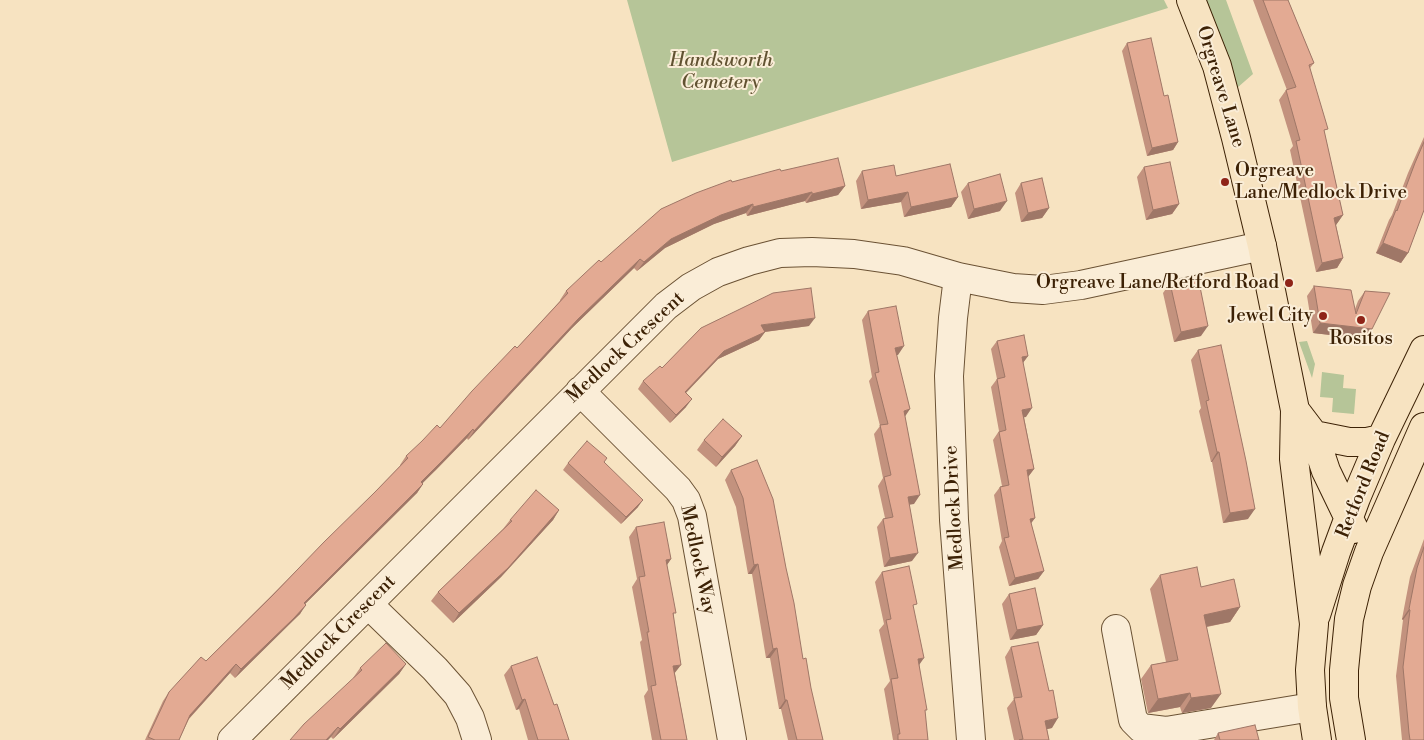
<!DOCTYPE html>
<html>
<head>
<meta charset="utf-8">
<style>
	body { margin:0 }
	canvas { display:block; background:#f7e3c1 }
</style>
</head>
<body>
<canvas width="1424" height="740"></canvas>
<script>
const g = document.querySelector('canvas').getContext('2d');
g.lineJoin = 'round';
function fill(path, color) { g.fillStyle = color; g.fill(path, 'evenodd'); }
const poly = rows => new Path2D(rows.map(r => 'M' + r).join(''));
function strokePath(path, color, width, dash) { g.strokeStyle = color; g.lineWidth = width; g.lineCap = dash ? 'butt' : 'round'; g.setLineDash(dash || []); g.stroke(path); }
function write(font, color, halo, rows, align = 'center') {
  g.font = font + ' "Libre Bodoni",serif'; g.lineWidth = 4; g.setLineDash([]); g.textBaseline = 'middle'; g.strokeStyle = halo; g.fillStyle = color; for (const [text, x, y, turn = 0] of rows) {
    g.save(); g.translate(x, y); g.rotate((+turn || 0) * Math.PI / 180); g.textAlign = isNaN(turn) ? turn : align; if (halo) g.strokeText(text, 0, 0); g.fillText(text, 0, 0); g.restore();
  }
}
fill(poly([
	[627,0,1164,0,1168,8,672,162],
	[1206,0,1226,0,1253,74,1237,88],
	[1307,341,1315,364,1312,378,1299,342],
	[1322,372,1344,375,1343,388,1356,389,1354,414,1332,412,1333,398,1320,397]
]), '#b6c598');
const minor = poly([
	[958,277,953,318,949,376,954,520,971,740],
	[580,391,678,489,686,500,692,516,732,740],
	[368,604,435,669,458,695,470,718,477,740],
	[1116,629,1133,720,1141,728,1166,731,1312,707],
	[232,740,666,306,691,287,718,272,749,261,780,253,812,252,854,254,903,261,958,277,1013,288,1043,290,1081,285,1262,246]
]);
const major = poly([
	[1191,0,1217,66,1236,138,1262,246,1295,410,1294,459,1314,624,1310,670,1312,707,1317,740],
	[1295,410,1314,435,1326,471,1354,529],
	[1314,435,1349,442,1367,442,1381,439],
	[1316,615,1336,552,1356,498,1381,439,1424,350],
	[1351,740,1344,698,1344,670,1349,619,1357,586,1369,552,1424,427]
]);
strokePath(minor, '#6b5234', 30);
strokePath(major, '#3c2105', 30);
strokePath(minor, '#faedd7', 28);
strokePath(major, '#f7e3c1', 28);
fill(poly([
	[1253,0,1288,0,1314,63,1310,68,1343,215,1336,225,1343,258,1337,268,1316,272,1290,150,1293,146,1279,100,1286,90,1287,90,1260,19],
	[1127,43,1164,96,1178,142,1173,150,1147,156,1122,51],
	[1424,137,1424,210,1408,253,1401,263,1376,253,1389,220,1392,215,1408,173],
	[1144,167,1179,204,1172,214,1146,220,1137,177],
	[781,171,845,186,838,195,806,203,805,201,747,216,746,213,714,224,665,248,637,271,634,268,572,328,468,440,467,438,436,470,422,483,423,484,417,493,305,604,300,614,287,626,235,678,230,673,189,719,179,740,145,740,163,701,169,692,206,661,375,492,400,466,400,465,406,456,440,428,517,348,560,301,560,300,566,291,601,262,732,182],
	[862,171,896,176,958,197,951,207,904,217,901,202,861,209,856,181],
	[968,183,1000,211,968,219,961,192],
	[1021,183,1049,208,1042,218,1021,222,1015,193],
	[1170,283,1201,336,1174,342,1163,293],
	[1314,286,1355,309,1358,301,1365,291,1372,329,1365,339,1313,333,1307,296],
	[868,311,898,355,896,355,905,416,914,504,909,504,912,561,884,567,877,527,883,519,885,518,878,486,883,478,874,434,880,426,869,381,872,377,862,320],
	[809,326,765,332,759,340,718,359,686,393,686,407,670,423,638,389,643,381,662,368,701,328],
	[997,341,1028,356,1023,363,1026,417,1024,417,1034,469,1028,477,1035,518,1031,523,1044,571,1038,579,1009,586,999,547,1002,541,994,495,1000,487,1002,486,993,440,999,431,991,387,997,379,991,349],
	[1198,350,1248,519,1223,523,1212,462,1211,462,1199,411,1201,408,1191,360],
	[742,436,735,446,716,467,697,450,704,440],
	[757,460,803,659,823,740,788,740,781,709,779,709,770,658,766,658,752,574,748,574,736,507,725,480,731,470],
	[604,462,638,507,621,524,563,470,568,463],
	[559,510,553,520,501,577,453,623,431,601,438,592,503,529,510,520],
	[636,527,671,559,667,565,674,616,675,674,687,740,652,740,644,696,648,690,640,642,642,640,632,587,637,579,629,537],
	[1424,539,1424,740,1402,740,1396,676,1403,620,1402,619,1410,577],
	[882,572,913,609,928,740,893,740,884,689,890,681,879,630,884,624,875,582],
	[1160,575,1201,587,1240,607,1230,622,1207,627,1211,708,1182,713,1180,707,1148,713,1141,679,1151,665,1166,662,1150,589],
	[1009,594,1043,625,1036,635,1010,640,1002,604],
	[1011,647,1052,728,1047,729,1049,740,1014,740,1007,708,1014,699,1005,657],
	[406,664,399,674,333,739,331,737,354,678,353,678,360,668],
	[511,666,554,705,569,740,528,740,519,709,516,710,504,675],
	[1218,733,1259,740,1214,740]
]), '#c3927e');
fill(poly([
	[1178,142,1173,150,1147,156,1152,148],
	[845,186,838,195,806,203,812,194],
	[812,192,805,201,747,216,753,207],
	[908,192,901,202,861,209,868,200],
	[958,197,951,207,904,217,911,207],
	[1007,201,1000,211,968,219,974,209],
	[753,204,746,213,714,224,665,248,637,271,644,262,671,239,721,215],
	[1179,204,1172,214,1146,220,1153,210],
	[1049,208,1042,218,1021,222,1028,213],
	[1343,215,1336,225,1328,227,1334,218],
	[1383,243,1408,253,1401,263,1376,253],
	[1343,258,1337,268,1316,272,1322,263],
	[640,259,634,268,572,328,468,440,474,431,578,319],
	[815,318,809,326,756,333,761,325],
	[1320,323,1372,329,1365,339,1313,333],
	[1208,326,1201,336,1174,342,1181,332],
	[765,332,759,340,718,359,679,400,685,392,724,351],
	[904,346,898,355,889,356,895,348],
	[1028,356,1022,364,1022,357],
	[692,399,686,407,670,423,676,415],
	[1032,408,1026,417,1016,419,1022,410],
	[910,409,904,418,904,411],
	[473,429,467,438,415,491,421,482],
	[742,436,735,446,716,467,722,457],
	[1217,452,1219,452,1212,462,1211,462],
	[1034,469,1028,477,1027,470],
	[423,484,417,493,298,611,304,603],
	[920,495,914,504,902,506,908,497],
	[643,500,638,507,621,524,626,517],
	[1255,509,1248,519,1223,523,1230,513],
	[559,510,553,520,501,577,453,623,459,613],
	[1035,518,1029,526,1030,519],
	[918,553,912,561,884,567,890,558],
	[671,559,664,569,666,560],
	[758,564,752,574,748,574,754,565],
	[1044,571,1038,579,1009,586,1015,578],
	[306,605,300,614,235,678,241,669],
	[1240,607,1230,622,1194,629,1204,615],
	[1409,609,1410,610,1403,620,1402,619],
	[1043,625,1036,635,1010,640,1017,630],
	[777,648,770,658,766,658,773,649],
	[924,658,917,668,918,659],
	[236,664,230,673,184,724,190,715],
	[406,664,399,674,333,739,340,729],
	[681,665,674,674,673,666],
	[1190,693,1180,707,1148,713,1158,699],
	[1221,694,1211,708,1182,713,1191,698],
	[525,699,519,709,516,710,522,700],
	[785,700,787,700,781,709,779,709],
	[1058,718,1052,728,1038,731,1045,721],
	[338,727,331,737,328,740,326,740]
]), '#9f7767');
const building = poly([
	[1263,0,1288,0,1314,63,1309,65,1328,129,1324,130,1343,215,1334,218,1343,258,1322,263,1296,141,1300,140,1286,90,1296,87,1263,0],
	[1151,38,1164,96,1168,95,1178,142,1152,148,1127,43,1151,38],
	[1424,142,1424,210,1408,253,1383,243,1396,210,1397,211,1415,163,1424,142],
	[838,158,845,186,812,194,812,192,753,207,753,204,721,215,671,239,644,262,640,259,578,319,474,431,473,429,442,461,421,482,423,484,304,603,306,605,294,618,241,669,236,664,190,715,179,740,155,740,148,737,169,692,201,657,206,661,272,596,324,542,375,492,408,458,406,456,422,441,437,425,440,428,472,391,515,346,517,348,568,293,566,291,599,260,601,262,661,209,696,193,731,180,732,182,780,169,781,171,838,158],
	[1170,162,1179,204,1153,210,1144,167,1170,162],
	[950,164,958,197,911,207,908,192,868,200,862,171,894,165,896,176,950,164],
	[1000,174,1007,201,974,209,968,183,1000,174],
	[1042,178,1049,208,1028,213,1021,183,1042,178],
	[1198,277,1208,326,1181,332,1170,283,1198,277],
	[1314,286,1351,290,1356,314,1365,291,1390,293,1372,329,1320,323,1314,286],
	[811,288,815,318,761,325,765,332,724,351,685,392,692,399,676,415,643,381,660,366,662,368,701,328,773,293,811,288],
	[896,306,904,346,895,348,910,409,904,411,920,495,908,497,918,553,890,558,883,519,893,517,884,477,891,475,880,425,888,424,875,373,879,372,868,311,896,306],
	[1024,335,1028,356,1022,357,1032,408,1022,410,1034,469,1027,470,1035,518,1030,519,1044,571,1015,578,1004,538,1009,537,1000,487,1009,485,999,432,1006,430,997,379,1005,377,997,341,1024,335],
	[1221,345,1246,461,1255,509,1230,513,1219,452,1217,452,1206,401,1209,400,1198,350,1221,345],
	[723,419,742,436,722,457,704,440,723,419],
	[587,441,607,458,604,462,643,500,626,517,568,463,587,441],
	[757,460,773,499,786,568,794,603,803,659,806,658,811,688,823,740,797,740,787,700,785,700,777,648,773,649,758,564,754,565,743,498,731,470,757,460],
	[536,490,559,510,508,568,459,613,438,592,512,521,510,520,536,490],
	[664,522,671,559,666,560,676,613,673,613,681,665,673,666,687,740,661,740,651,686,656,685,647,632,649,632,639,577,645,576,636,527,664,522],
	[1424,547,1424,740,1410,740,1409,733,1403,667,1410,610,1409,609,1417,568,1424,547],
	[909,566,917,604,913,605,924,658,918,659,927,710,925,710,928,740,898,740,898,734,900,734,891,679,898,678,886,620,891,619,882,572,909,566],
	[1197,567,1201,587,1234,579,1240,607,1204,615,1221,694,1191,698,1190,693,1158,699,1151,665,1178,660,1160,575,1197,567],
	[1035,588,1043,625,1017,630,1009,594,1035,588],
	[1038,642,1049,691,1053,690,1058,718,1045,721,1049,740,1019,740,1023,739,1014,698,1022,697,1011,647,1038,642],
	[386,643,406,664,340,729,338,727,326,740,290,740,304,724,362,670,360,668,386,643],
	[537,657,554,705,557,704,569,740,538,740,525,699,522,700,511,666,537,657],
	[1255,725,1259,740,1220,740,1218,733,1255,725]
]);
fill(building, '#e3aa93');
strokePath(building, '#9f7767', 1);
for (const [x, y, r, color] of [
	[1225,182,5,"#8f2418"],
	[1289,283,5,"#8f2418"],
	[1323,316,5,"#8f2418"],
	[1361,320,5,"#8f2418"]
]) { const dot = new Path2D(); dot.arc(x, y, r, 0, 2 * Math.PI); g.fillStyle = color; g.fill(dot); strokePath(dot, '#faedd7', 2); }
write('italic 19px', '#615231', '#faedd7', [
	["Handsworth",721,61],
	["Cemetery",721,83]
]);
write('19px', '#3c2105', '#faedd7', [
	["Orgreave Lane",1220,87,73],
	["Medlock Crescent",626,348,-43],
	["Retford Road",1364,485,-68],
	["Medlock Drive",955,508,-93],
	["Medlock Way",697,560,78],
	["Medlock Crescent",339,633,-45]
]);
write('19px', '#3c2105', '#faedd7', [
	["Orgreave",1235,171,"left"],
	["Lane/Medlock Drive",1235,193,"left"],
	["Orgreave Lane/Retford Road",1279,283],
	["Jewel City",1313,316],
	["Rositos",1361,339,"center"]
], 'right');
</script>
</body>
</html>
